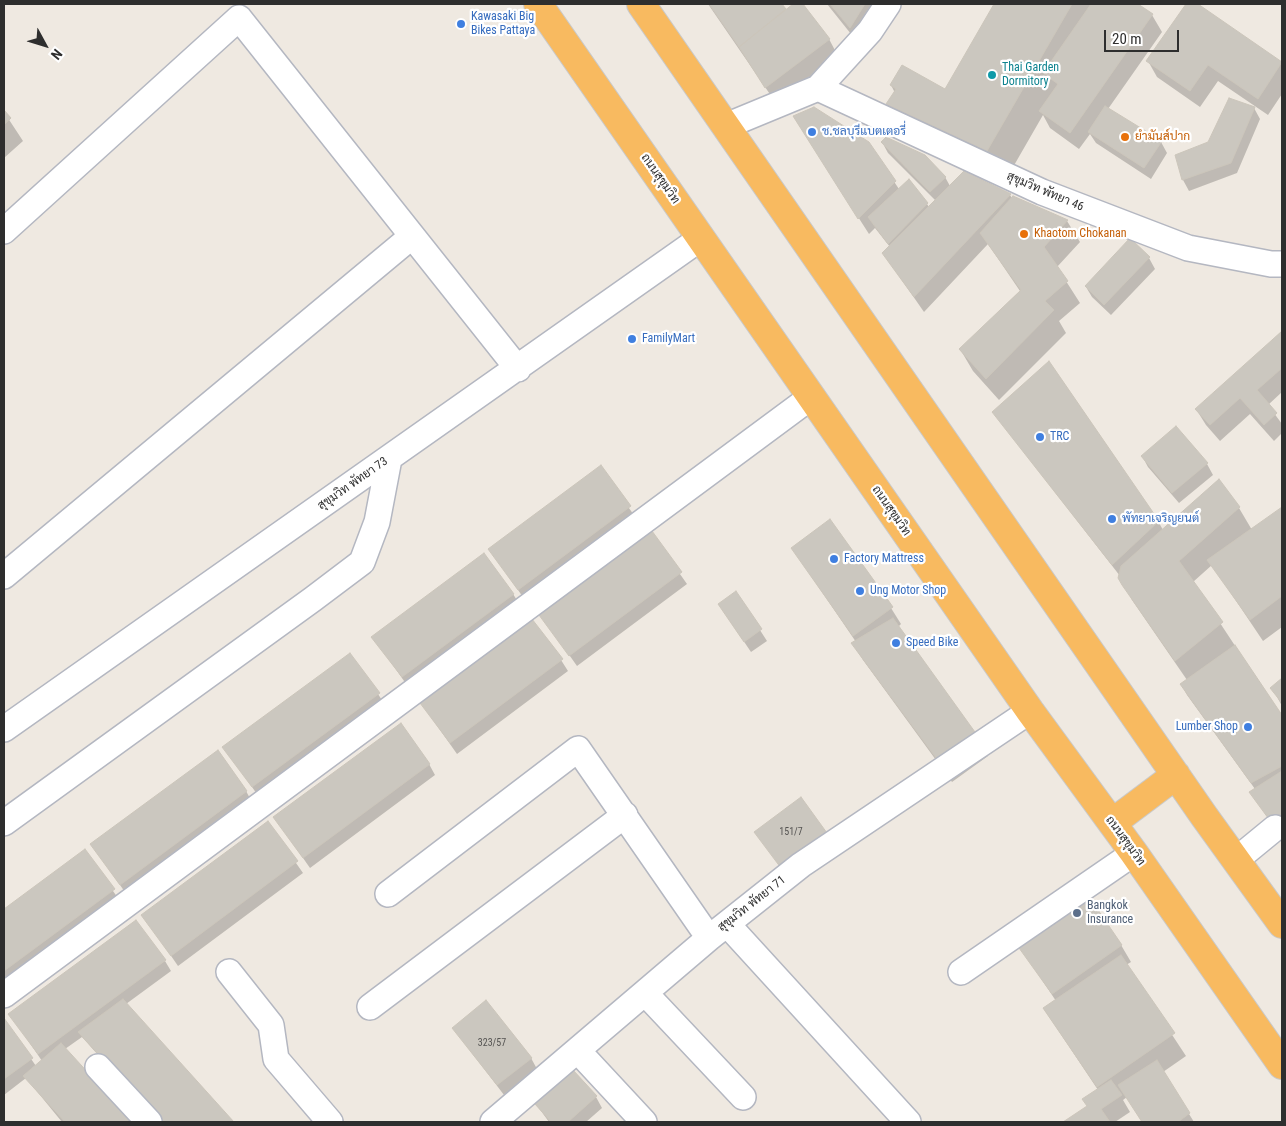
<!DOCTYPE html>
<html>
<head>
<meta charset="utf-8">
<style>
	body { margin:0 }
	#map { position:relative; width:1286px; height:1126px; overflow:hidden; background:#efe9e1; font-family:"Roboto Condensed",sans-serif }
	canvas { display:block }
	.frame { position:absolute; inset:0; border:5px solid #2e2e2e; pointer-events:none }
	.north { position:absolute; left:20px; top:20px; width:50px; height:50px; -webkit-text-stroke:4px #fff; paint-order:stroke; rotate:129deg; font-size:14px; font-weight:700; line-height:20px; text-align:center; color:#2e2e2e }
	.north::after { content:''; display:block; margin:auto; width:18px; height:22px; background:#2e2e2e; clip-path:polygon(50% 0,100% 100%,50% 72%,0 100%) }
	.scale { position:absolute; left:1104px; top:30px; width:75px; height:22px; box-sizing:border-box; border:2px solid #2e2e2e; border-top:0; padding-left:6px; font-size:15px; line-height:18px; white-space:nowrap; color:#2e2e2e; -webkit-text-stroke:4px #fff; paint-order:stroke }
</style>
</head>
<body>
<div id="map">
<canvas width="1286" height="1126"></canvas>
<div class="frame"></div>
<div class="north">N</div>
<div class="scale">20 m</div>
</div>
<script>
const g = document.querySelector('canvas').getContext('2d');
g.lineJoin = 'round';
function fill(path, color) { g.fillStyle = color; g.fill(path, 'evenodd'); }
const poly = rows => new Path2D(rows.map(r => 'M' + r).join(''));
function strokePath(path, color, width, dash) { g.strokeStyle = color; g.lineWidth = width; g.lineCap = dash ? 'butt' : 'round'; g.setLineDash(dash || []); g.stroke(path); }
function write(font, color, halo, rows, align = 'center') {
  g.font = font + ' "Roboto Condensed",Sarabun,sans-serif'; g.lineWidth = 4.5; g.setLineDash([]); g.textBaseline = 'middle'; g.strokeStyle = halo; g.fillStyle = color; for (const [text, x, y, turn = 0] of rows) {
    g.save(); g.translate(x, y); g.rotate((+turn || 0) * Math.PI / 180); g.textAlign = isNaN(turn) ? turn : align; if (halo) g.strokeText(text, 0, 0); g.fillText(text, 0, 0); g.restore();
  }
}
fill(poly([
	[708,4,781,4,786,11,795,4,801,4,829,39,838,56,776,103],
	[827,4,891,4,863,49],
	[996,4,1136,4,1152,15,1162,32,1108,109,1161,142,1167,153,1151,179,1096,143,1090,134,1079,149,1050,128,1043,115,1005,181,905,135,887,104,895,93,891,85,945,91],
	[1188,4,1195,4,1282,64,1282,94,1268,115,1218,81,1200,107,1157,77,1148,61],
	[1254,108,1260,119,1237,173,1189,191,1183,180,1176,156,1209,143],
	[4,112,23,141,4,158],
	[794,117,868,143,899,189,927,204,929,207,936,201,888,153,882,142,945,177,950,186,1010,195,1012,198,1067,221,1080,242,1057,267,1080,303,1059,321,1066,333,999,400,973,371,960,349,1020,291,988,244,924,312,883,253,890,247,875,228,869,234],
	[1130,240,1149,258,1155,269,1111,315,1092,297,1086,287],
	[1282,333,1282,392,1268,405,1282,424,1282,433,1274,441,1250,414,1220,441,1206,425,1196,409],
	[993,412,1158,521,1163,530,1239,508,1252,530,1282,508,1282,627,1263,641,1212,565,1193,582,1282,717,1282,838,1251,793,1255,789,1187,695,1181,684,1187,680,1132,600,1120,576],
	[1142,456,1207,464,1213,475,1179,503,1148,467],
	[600,467,636,518,525,600,490,550],
	[651,533,687,584,577,666,541,615],
	[792,548,891,608,901,624,898,627,988,756,952,782,863,660,853,644,856,642],
	[736,593,767,641,751,652,726,615],
	[513,594,520,605,409,688,373,637],
	[561,660,568,671,457,754,421,703],
	[1282,680,1282,706,1272,688],
	[378,694,385,705,259,797,224,747],
	[429,764,435,775,310,868,275,818],
	[246,791,252,802,127,895,92,845],
	[268,823,303,873,178,966,143,915],
	[85,851,120,901,4,987,4,910],
	[1016,941,1121,945,1131,962,1126,965,1186,1056,1163,1072,1194,1122,1142,1122,1127,1097,1123,1100,1130,1112,1115,1122,1065,1122,1088,1107,1098,1090,1044,1009,1056,1001],
	[165,961,171,971,126,1004,232,1122,158,1122,82,1037,65,1049,132,1122,62,1122,26,1078,4,1095,4,1020,36,1066,42,1061,10,1014],
	[453,1028,531,1058,537,1069,504,1095],
	[573,1072,596,1097,602,1108,586,1122,549,1122,536,1104]
]), '#0003');
const building = poly([
	[709,4,782,4,786,9,739,47,709,4],
	[793,4,803,4,830,39,765,88,739,47,793,4],
	[830,4,865,4,850,28,830,4],
	[994,4,1072,4,987,151,886,104,896,89,890,85,902,65,945,89,994,4],
	[1091,4,1138,4,1153,14,1070,133,1039,111,1058,84,1043,73,1091,4],
	[1186,4,1198,4,1282,62,1258,99,1208,65,1190,91,1146,61,1186,4],
	[1229,98,1255,107,1231,163,1182,180,1175,155,1208,142,1229,98],
	[1105,106,1162,141,1144,168,1088,132,1105,106],
	[814,107,869,142,896,181,858,219,793,116,814,107],
	[4,110,11,118,4,125,4,110],
	[886,137,925,155,946,177,930,192,881,142,886,137],
	[964,171,1011,194,914,297,882,253,964,171],
	[909,179,928,203,888,244,868,217,909,179],
	[1013,196,1068,220,1044,247,1068,281,1045,301,1054,310,986,379,959,349,1021,290,980,233,1013,196],
	[1130,238,1150,257,1104,305,1085,286,1130,238],
	[1282,331,1282,368,1257,390,1277,413,1264,425,1240,398,1210,425,1195,409,1282,331],
	[1049,361,1159,521,1112,565,992,412,1049,361],
	[1176,426,1208,463,1172,493,1141,456,1176,426],
	[601,465,631,506,518,590,488,549,601,465],
	[1219,479,1240,507,1179,561,1223,622,1175,661,1122,585,1118,578,1121,566,1219,479],
	[1282,507,1282,596,1250,620,1207,560,1282,507],
	[830,519,893,607,853,636,791,548,830,519],
	[652,531,682,572,569,656,539,615,652,531],
	[484,553,514,594,402,677,371,637,484,553],
	[736,591,762,629,744,642,718,604,736,591],
	[893,618,980,739,942,766,851,643,893,618],
	[532,619,563,659,450,743,420,703,532,619],
	[1235,645,1282,715,1282,766,1251,783,1180,684,1235,645],
	[350,653,380,693,252,787,222,747,350,653],
	[1282,678,1282,703,1270,688,1282,678],
	[401,723,430,764,303,858,273,817,401,723],
	[218,750,247,791,120,885,90,844,218,750],
	[1282,771,1282,837,1249,792,1282,771],
	[801,797,827,833,781,868,754,832,801,797],
	[268,821,298,861,171,956,141,915,268,821],
	[85,849,115,889,4,971,4,909,85,849],
	[1085,891,1122,945,1052,994,1014,941,1085,891],
	[136,920,166,960,38,1054,8,1014,136,920],
	[1121,955,1175,1033,1097,1087,1043,1008,1121,955],
	[123,999,234,1122,160,1122,78,1032,123,999],
	[486,1000,532,1058,497,1085,452,1028,486,1000],
	[4,1018,33,1058,4,1079,4,1018],
	[61,1043,133,1122,65,1122,23,1076,61,1043],
	[1157,1060,1190,1113,1178,1122,1142,1122,1118,1085,1157,1060],
	[573,1070,597,1096,568,1122,551,1122,535,1104,573,1070],
	[1111,1080,1122,1095,1101,1109,1110,1122,1063,1122,1087,1106,1082,1099,1111,1080]
]);
fill(building, '#cbc7bf');
strokePath(building, '#cbc5ba', 1);
const minor = poly([
	[818,88,1042,192,1188,248,1271,264,1282,264],
	[726,126,818,88,870,31,888,4],
	[4,231,239,18,518,369],
	[4,576,411,237],
	[4,729,701,238],
	[4,823,313,599,362,562,377,522,389,459],
	[1236,860,1275,828],
	[388,894,578,749,709,938],
	[727,924,908,1122],
	[229,972,271,1025,276,1059,330,1122],
	[961,972,1134,853],
	[645,993,743,1097],
	[4,995,811,397],
	[370,1007,625,815],
	[578,1051,644,1122],
	[98,1067,149,1122],
	[493,1122,709,938,801,865,1030,711]
]);
const trunk = poly([
	[538,4,1030,711,1134,853,1282,1065],
	[641,4,1204,816,1282,924],
	[1112,823,1176,775]
]);
strokePath(minor, '#b4b7c1', 28);
strokePath(trunk, '#c9c9c9', 30);
strokePath(minor, '#fff', 25);
strokePath(trunk, '#f8ba60', 28);
for (const [x, y, r, color] of [
	[461,24,5,"#3f7fe0"],
	[992,75,5,"#0f9aa8"],
	[812,132,5,"#3f7fe0"],
	[1125,137,5,"#e8710a"],
	[1024,234,5,"#e8710a"],
	[632,339,5,"#3f7fe0"],
	[1040,437,5,"#3f7fe0"],
	[1112,519,5,"#3f7fe0"],
	[834,559,5,"#3f7fe0"],
	[860,591,5,"#3f7fe0"],
	[896,643,5,"#3f7fe0"],
	[1248,727,5,"#3f7fe0"],
	[1077,913,5,"#5c6f8a"]
]) { const dot = new Path2D(); dot.arc(x, y, r, 0, 2 * Math.PI); g.fillStyle = color; g.fill(dot); strokePath(dot, '#fff', 2); }
write('10px', '#555452', null, [
	["151/7",791,832],
	["323/57",492,1043]
]);
write('12px', '#366cbe', '#fff', [
	["Kawasaki Big",471,17],
	["Bikes Pattaya",471,31],
	["ช.ชลบุรีแบตเตอรี่",822,132],
	["FamilyMart",642,339],
	["TRC",1050,437],
	["พัทยาเจริญยนต์",1122,519],
	["Factory Mattress",844,559],
	["Ung Motor Shop",870,591],
	["Speed Bike",906,643],
	["Lumber Shop",1238,727,"right"]
], 'left');
write('12px', '#0d838f', '#fff', [
	["Thai Garden",1002,68],
	["Dormitory",1002,82]
], 'left');
write('12px', '#c56008', '#fff', [
	["ยำมันส์ปาก",1135,137],
	["Khaotom Chokanan",1034,234]
], 'left');
write('12px', '#2e2e2e', '#fff', [
	["ถนนสุขุมวิท",660,179,55],
	["สุขุมวิท พัทยา 46",1045,192,23],
	["สุขุมวิท พัทยา 73",353,484,-35],
	["ถนนสุขุมวิท",891,511,55],
	["ถนนสุขุมวิท",1125,841,54],
	["สุขุมวิท พัทยา 71",752,904,-38]
]);
write('12px', '#4e5e75', '#fff', [
	["Bangkok",1087,906],
	["Insurance",1087,920]
], 'left');
</script>
</body>
</html>
